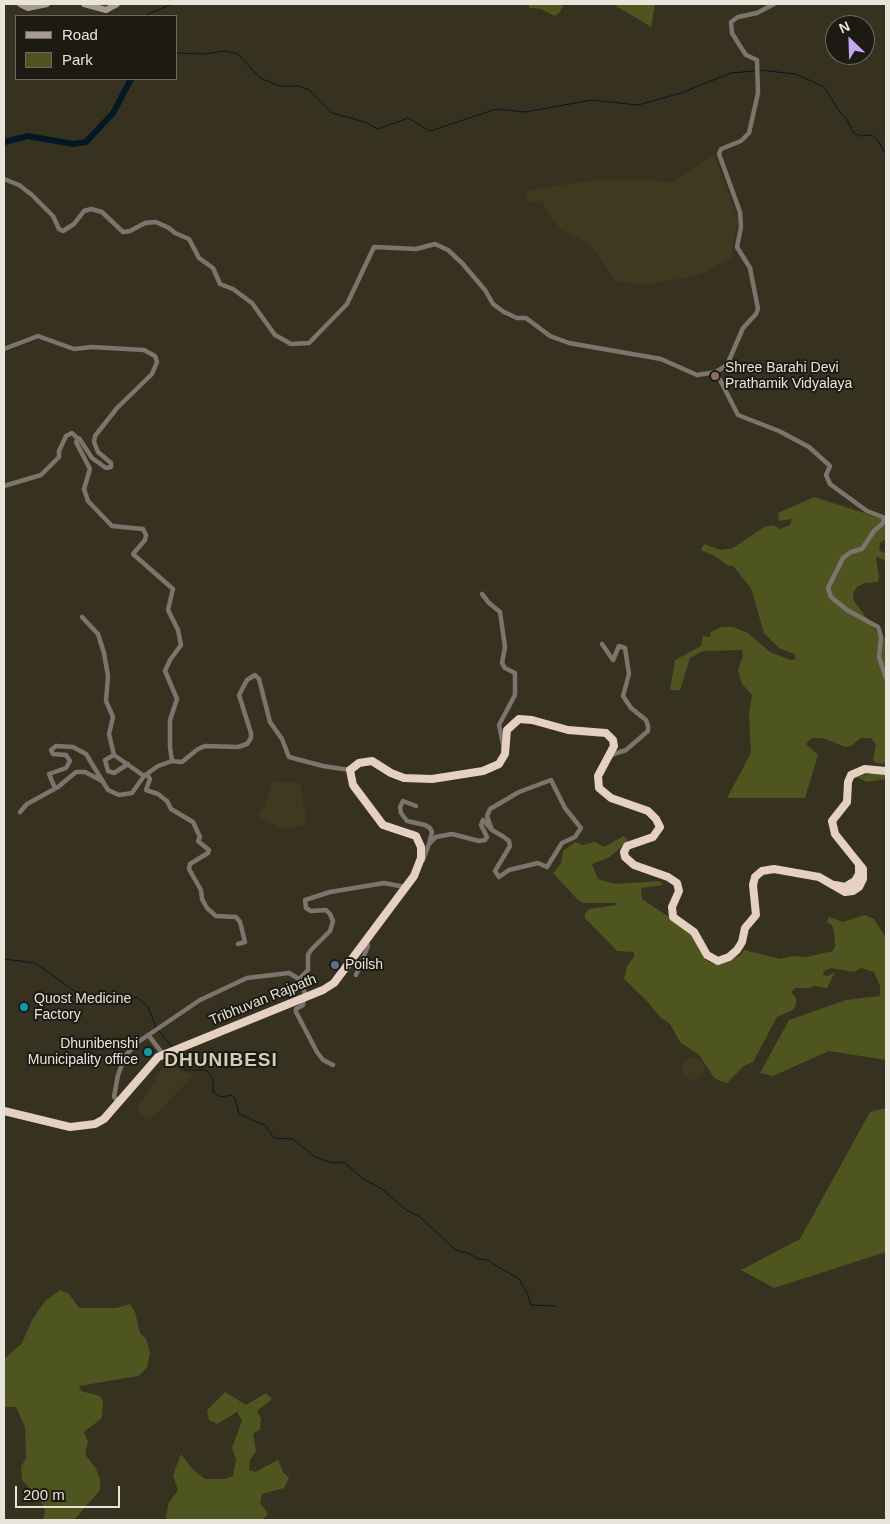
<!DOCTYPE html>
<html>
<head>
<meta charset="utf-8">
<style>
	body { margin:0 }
	#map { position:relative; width:890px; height:1524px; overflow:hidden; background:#373220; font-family:Arial,sans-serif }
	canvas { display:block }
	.frame { position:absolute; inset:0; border:5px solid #e7e5d9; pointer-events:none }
	.legend { position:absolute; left:15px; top:15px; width:162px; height:65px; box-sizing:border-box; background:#1c1a12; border:1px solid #6d6b62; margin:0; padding:6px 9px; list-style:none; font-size:15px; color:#e7e5d9 }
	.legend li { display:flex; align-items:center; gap:10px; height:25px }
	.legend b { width:25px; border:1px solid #6d6b62 }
	.north { position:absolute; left:825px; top:15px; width:50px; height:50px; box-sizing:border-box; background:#1c1a12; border:1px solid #6d6b62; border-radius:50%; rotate:336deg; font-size:14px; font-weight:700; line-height:20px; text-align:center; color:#e7e5d9 }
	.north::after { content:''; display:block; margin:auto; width:18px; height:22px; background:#c3a7f2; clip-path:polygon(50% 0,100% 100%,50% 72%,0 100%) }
	.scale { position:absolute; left:15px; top:1486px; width:105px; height:22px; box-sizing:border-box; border:2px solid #e7e5d9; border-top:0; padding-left:6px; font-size:15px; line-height:18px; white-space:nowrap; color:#e7e5d9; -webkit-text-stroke:4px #1c1a12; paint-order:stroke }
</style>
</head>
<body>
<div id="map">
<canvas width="890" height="1524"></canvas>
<div class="frame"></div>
<ul class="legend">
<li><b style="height:6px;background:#a79a90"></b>Road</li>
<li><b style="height:14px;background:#4e551f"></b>Park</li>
</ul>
<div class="north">N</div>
<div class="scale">200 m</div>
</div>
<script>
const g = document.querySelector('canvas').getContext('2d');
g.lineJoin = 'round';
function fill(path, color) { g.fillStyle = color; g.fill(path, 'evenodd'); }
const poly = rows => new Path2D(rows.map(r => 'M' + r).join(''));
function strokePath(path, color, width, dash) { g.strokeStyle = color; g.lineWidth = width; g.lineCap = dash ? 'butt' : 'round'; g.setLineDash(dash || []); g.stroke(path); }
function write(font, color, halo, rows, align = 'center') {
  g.font = font + ' Arial,sans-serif'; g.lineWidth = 4; g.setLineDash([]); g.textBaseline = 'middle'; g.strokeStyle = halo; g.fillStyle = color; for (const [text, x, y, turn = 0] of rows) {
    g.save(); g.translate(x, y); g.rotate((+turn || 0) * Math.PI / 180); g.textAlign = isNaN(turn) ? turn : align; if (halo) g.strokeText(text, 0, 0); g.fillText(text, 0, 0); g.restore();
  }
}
fill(poly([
	[714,154,738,219,731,258,699,275,645,285,615,281,590,244,561,230,541,201,525,202,529,190,596,180,634,179,672,183],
	[272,781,300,783,307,825,282,829,258,817,265,804],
	[175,1056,179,1070,193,1075,158,1113,146,1121,137,1109,156,1081,154,1077],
	'682 1069a11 11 0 1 1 22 0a11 11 0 1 1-22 0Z'
]), '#3f391f');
fill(poly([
	[528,4,564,4,560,12,555,16,541,9,530,8],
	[612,4,655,4,651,27,635,17],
	[814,497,880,518,880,524,886,526,886,539,880,543,879,550,886,554,886,561,878,557,876,558,879,577,878,582,865,583,857,587,853,593,854,601,879,635,879,637,886,638,886,764,876,763,873,760,876,745,871,738,861,738,851,746,845,747,823,738,812,738,806,744,818,755,805,798,727,798,751,753,749,714,752,695,742,684,738,670,743,656,742,650,703,651,690,658,680,690,670,690,675,660,701,646,703,636,710,637,711,632,721,627,733,627,748,633,770,652,790,660,796,659,794,654,779,648,764,633,751,588,733,566,728,566,715,556,701,550,704,544,721,550,733,548,764,527,774,525,779,529,790,525,792,519,779,521,778,513],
	[872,773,886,775,886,779,867,782,856,777],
	[624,836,628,841,610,857,592,864,598,879,615,884,660,881,663,885,641,888,642,899,690,931,704,958,709,962,717,964,730,960,741,955,744,950,781,959,792,956,806,957,833,951,835,946,834,931,832,925,827,922,829,917,843,922,865,915,874,919,886,938,886,1060,829,1051,773,1076,760,1073,789,1020,846,1000,880,996,880,986,874,972,861,968,854,972,831,968,824,971,823,975,827,976,835,972,827,988,814,986,810,988,795,988,791,992,796,998,796,1005,793,1010,777,1017,753,1062,744,1066,727,1083,715,1079,699,1055,680,1042,670,1024,660,1017,647,1001,624,979,627,966,634,957,634,952,617,951,585,918,585,913,589,909,617,905,617,903,583,903,578,900,553,873,561,863,563,851,575,842,583,845,595,842,604,847],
	[886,1108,886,1252,774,1288,741,1270,800,1239,870,1112],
	[60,1290,69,1294,79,1308,116,1308,130,1304,135,1312,140,1333,146,1339,150,1353,147,1368,138,1376,79,1386,81,1391,100,1396,103,1401,102,1418,84,1432,88,1442,85,1454,96,1469,100,1479,100,1490,74,1520,43,1520,45,1510,39,1498,22,1480,21,1467,26,1458,25,1427,16,1407,4,1407,4,1359,22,1343,32,1320,45,1301],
	[225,1392,246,1405,266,1393,272,1399,257,1411,261,1419,260,1429,253,1434,256,1451,250,1460,249,1470,255,1472,278,1460,283,1472,289,1478,284,1488,262,1494,260,1503,268,1514,262,1520,166,1520,168,1504,178,1490,173,1475,181,1454,193,1470,205,1479,225,1479,233,1476,236,1460,232,1448,242,1421,237,1412,217,1424,209,1420,207,1410]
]), '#4e551f');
strokePath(poly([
	[144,16,172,4],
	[176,53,204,54,225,51,238,54,260,78,280,86,300,86,309,90,332,113,365,122,378,129,408,118,430,131,496,109,525,112,592,100,638,105,681,93,731,73,754,71],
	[758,70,796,74,824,87,841,114,846,118,854,133,860,136,872,135,879,142,886,155],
	[4,959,35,963,90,1002,113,1004,137,997,148,1007,156,1027],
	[158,1030,173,1048],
	[176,1053,179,1066,187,1070,206,1070,213,1079,213,1092,221,1097,231,1095,235,1098,239,1114,266,1126,274,1138,293,1139,315,1157,332,1163,344,1162,363,1179,381,1188,405,1209,420,1217,456,1250,470,1254,478,1259,487,1260,519,1279,528,1295,531,1305,555,1306]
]), '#031824', 1);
strokePath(poly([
	[4,142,28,136,73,144,86,142,113,113,131,79]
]), '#031824', 6);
strokePath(poly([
	[774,4,757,13,738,17,731,22,732,33,740,46,746,55,757,60,758,93,749,133,741,141,721,149,719,154,740,212,741,227,737,247,750,268,758,309,756,314,743,328,727,365,716,372,738,415,779,431,809,447,830,466,826,475,830,484,867,511,883,517,883,523,874,531,862,549,851,552,843,558,828,588,831,597,847,610,878,627,881,637,879,657,886,678],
	[4,179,19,185,32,195,53,216,59,229,63,231,74,224,84,211,91,209,102,212,123,232,130,231,145,223,156,222,169,228,175,233,189,239,199,258,213,268,220,284,233,289,252,303,275,335,291,344,309,343,347,304,374,247,416,249,435,244,448,250,462,263,485,290,493,304,504,312,517,318,526,318,550,336,569,343,661,359,697,375,716,372],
	[4,349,38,336,74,349,92,347,144,350,155,356,157,362,152,374,117,408,95,436,94,442,98,452,111,463,111,467,106,468,92,458,79,438,76,442,90,469,84,489,88,501,112,526,143,529,146,535,145,540,133,554,173,589,168,610,178,630,181,645,170,660,165,671,177,699,170,720,170,747,172,761,182,762,198,749,205,746,238,747,247,744,251,738,251,733,239,695,247,680,255,675,259,679,270,722,282,739,289,757,323,766,350,770],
	[4,486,41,475,59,457,59,451,66,436,72,433,77,438],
	[482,594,489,603,500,612,505,647,502,663,505,668,515,673,515,695,499,725,504,749],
	[82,617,98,634,104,653,108,676,106,701,113,717,109,734,114,755,144,776],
	[602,644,613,660,619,646,625,648,629,674,623,696,631,708,646,720,648,726,648,731,626,750,611,755],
	[114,755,105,760,108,771,114,773,128,764],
	[147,775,150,779,146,790,158,794,167,801,171,809,193,822,200,837,198,841,209,850,208,853,190,864,189,869,201,890,202,899,207,908,216,916,236,917,240,922,245,942,238,944],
	[55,788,49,774,66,768,70,761,66,755,53,754,51,750,56,746,73,747,86,754,108,790,119,795,132,793,144,776,158,766,172,761],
	[416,806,403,801,400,807,401,813,407,821,425,825,430,828,432,832,429,844],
	[20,812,27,804,58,787,76,772,85,772,102,781],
	[492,830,487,816,490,809,519,792,551,780,565,808,581,828,575,837,562,843,547,867,538,863,509,870,499,877,495,871,510,846,509,841,504,837,492,830],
	[423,860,429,844,436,837,452,834,479,841,485,840,487,837,481,825,483,820,491,829],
	[356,975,368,946,366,941],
	[306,996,299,979,308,970,308,955,311,950,330,931,333,921,330,914,326,910,311,911,306,908,305,900,330,892,384,883,405,887],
	[304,997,303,1005,296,1009,296,1012,317,1052,323,1060,333,1065],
	[149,1036,163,1054],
	[119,1101,114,1097,118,1075,125,1056,138,1042,200,1000,247,978,289,973,299,979]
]), '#7d746e', 4.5);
strokePath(poly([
	[20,4,28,8,47,4],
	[84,4,106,10,117,4]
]), '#a79a90', 6);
strokePath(poly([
	[835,885,845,887,855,881,859,874,859,866],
	[4,1111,70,1127,95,1124,104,1119,158,1057,323,990,334,983,414,876,421,858,421,847,416,836,383,825,353,785,350,770,359,763,372,761,391,773,404,778,432,779,483,771,499,764,505,754,507,730,519,719,532,720,568,730,606,733,613,740,614,746,598,776,599,788,611,798,648,811,656,819,660,827,653,837,627,846,624,852,625,857,634,865,668,877,677,883,679,891,672,907,673,917,694,932,707,955,718,961,729,957,737,950,742,942,745,928,756,915,753,885,755,877,762,871,774,869,819,877,845,892,853,891,859,887,863,879,863,869,835,834,832,821,847,802,848,782,851,775,865,769,886,771]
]), '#e5d0c1', 8);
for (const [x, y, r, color] of [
	[715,376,5,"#8d6e63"],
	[335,965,5,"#5c6f8a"],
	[24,1007,5,"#0f9aa8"],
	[148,1052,5,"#0f9aa8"]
]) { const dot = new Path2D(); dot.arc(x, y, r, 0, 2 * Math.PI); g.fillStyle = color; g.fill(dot); strokePath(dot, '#1c1a12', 2); }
write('14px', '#e7e5d9', '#1c1a12', [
	["Shree Barahi Devi",725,368],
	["Prathamik Vidyalaya",725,384],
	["Poilsh",345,965],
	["Quost Medicine",34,999],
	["Factory",34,1015],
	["Dhunibenshi",138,1044,"right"],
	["Municipality office",138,1060,"right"]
], 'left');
write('14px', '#e7e5d9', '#1c1a12', [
	["Tribhuvan Rajpath",263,1000,-22]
]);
g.letterSpacing = '1px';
write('bold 19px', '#d3cdb7', '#1c1a12', [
	["DHUNIBESI",221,1061]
]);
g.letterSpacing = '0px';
</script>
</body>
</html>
